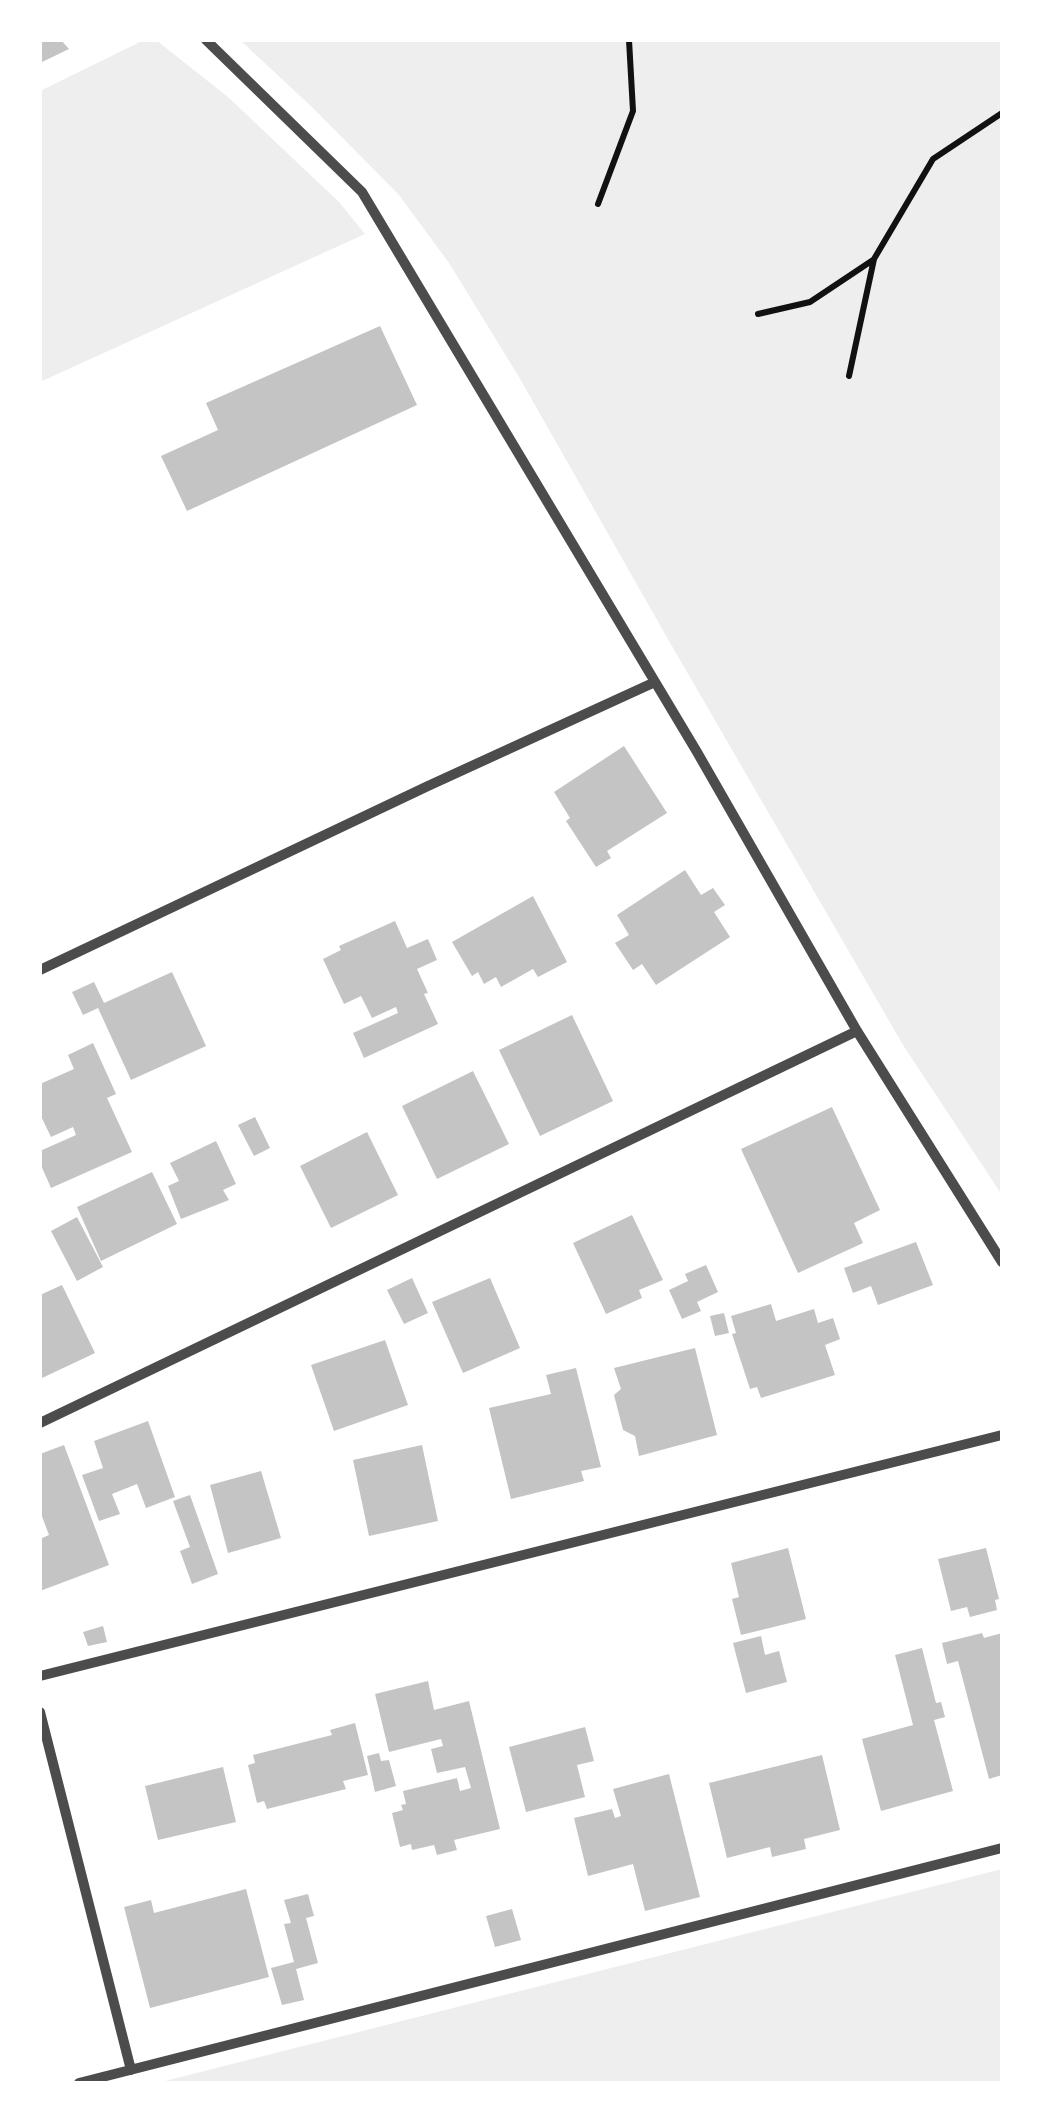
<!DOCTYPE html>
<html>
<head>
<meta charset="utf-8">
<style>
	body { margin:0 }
	#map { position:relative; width:1042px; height:2123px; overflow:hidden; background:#fff; font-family:"DM Sans",sans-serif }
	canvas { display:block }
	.frame { position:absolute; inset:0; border:42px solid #fff; pointer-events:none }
</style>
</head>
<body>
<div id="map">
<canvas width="1042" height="2123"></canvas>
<div class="frame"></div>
</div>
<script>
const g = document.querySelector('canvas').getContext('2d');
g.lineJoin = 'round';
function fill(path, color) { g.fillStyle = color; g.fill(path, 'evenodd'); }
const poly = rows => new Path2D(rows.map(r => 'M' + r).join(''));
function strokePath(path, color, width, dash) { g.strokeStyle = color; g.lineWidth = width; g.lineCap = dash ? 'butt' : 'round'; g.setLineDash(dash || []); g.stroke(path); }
fill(poly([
	[144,40,156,40,228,97,339,202,365,234,40,382,40,91],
	[240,40,1002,40,1002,1195,903,1045,669,641,519,377,449,263,399,195,314,109],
	[1002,1869,1002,2083,157,2083]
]), '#eee');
fill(poly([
	[40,40,61,40,69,49,40,63],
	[380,326,417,405,187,511,161,456,218,430,206,403],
	[624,746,667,813,607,851,611,858,596,867,566,821,570,818,554,792],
	[685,870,701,895,713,888,725,905,714,912,730,937,656,985,642,964,633,970,615,943,629,935,617,915],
	[533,896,567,962,538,977,533,969,501,987,496,977,484,984,478,972,472,976,452,942],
	[395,921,407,948,428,939,437,960,417,969,428,993,424,994,438,1024,364,1058,353,1033,398,1013,396,1007,372,1018,361,996,344,1004,323,959,341,950,339,946],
	[172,972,206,1046,131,1080,98,1008,83,1015,72,992,94,982,104,1003],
	[572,1015,613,1101,540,1136,499,1050],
	[93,1043,116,1094,107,1098,132,1152,51,1188,40,1163,40,1151,76,1135,73,1127,51,1137,40,1114,40,1084,74,1069,68,1055],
	[473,1071,509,1144,437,1179,402,1106],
	[832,1107,880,1210,854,1223,863,1243,798,1273,741,1149],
	[255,1117,270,1148,254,1156,238,1125],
	[367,1132,398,1195,331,1228,300,1166],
	[216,1141,236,1184,223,1190,229,1200,181,1219,168,1186,179,1181,170,1163],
	[152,1172,177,1224,101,1261,77,1207],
	[632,1215,663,1280,639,1290,642,1298,606,1314,573,1243],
	[77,1217,103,1267,77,1281,51,1231],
	[916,1242,933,1285,878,1305,871,1286,853,1293,844,1268],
	[706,1265,718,1292,697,1302,701,1311,682,1319,669,1290,688,1281,685,1274],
	[412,1278,428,1313,404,1324,387,1290],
	[490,1278,520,1348,463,1373,432,1302],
	[62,1285,95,1353,40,1379,40,1295],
	[771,1304,776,1321,814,1309,818,1323,833,1318,840,1339,825,1345,835,1375,761,1398,757,1387,750,1389,732,1334,736,1333,731,1316],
	[724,1313,729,1333,715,1336,710,1316],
	[385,1340,408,1405,334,1431,311,1365],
	[695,1348,717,1435,639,1456,635,1436,623,1430,614,1395,621,1389,614,1368],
	[576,1368,601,1467,581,1471,584,1481,511,1499,489,1408,551,1394,546,1375],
	[148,1421,175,1497,146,1508,137,1484,112,1494,120,1514,99,1521,82,1475,103,1468,94,1441],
	[64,1445,109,1565,40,1591,40,1539,49,1535,40,1511,40,1454],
	[422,1445,438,1521,369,1536,353,1460],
	[261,1471,281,1538,228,1553,210,1485],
	[190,1495,218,1574,192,1584,180,1551,190,1547,173,1501],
	[788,1548,806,1619,741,1635,732,1599,739,1597,731,1563],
	[986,1548,999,1599,995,1600,997,1610,970,1617,967,1607,951,1611,938,1559],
	[103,1626,107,1642,88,1646,83,1632],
	[982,1633,984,1638,1002,1633,1002,1775,989,1779,958,1661,947,1664,942,1643],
	[761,1636,765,1655,779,1651,787,1682,746,1693,733,1643],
	[922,1648,936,1703,941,1702,945,1717,934,1720,953,1791,881,1811,862,1739,913,1725,895,1655],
	[428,1681,434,1710,469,1701,500,1829,454,1840,457,1850,437,1855,434,1845,412,1850,411,1844,400,1847,392,1813,403,1810,401,1805,406,1804,403,1791,457,1778,460,1791,471,1788,465,1767,437,1773,431,1749,443,1746,441,1739,389,1752,375,1694],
	[355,1723,368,1775,343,1781,346,1789,267,1809,264,1801,257,1803,248,1765,255,1763,253,1755,332,1735,330,1730],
	[585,1727,594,1761,577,1765,585,1797,526,1812,509,1747],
	[379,1753,381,1761,389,1760,396,1786,375,1792,367,1756],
	[822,1755,840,1830,804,1839,806,1849,772,1857,770,1847,727,1858,709,1783],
	[223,1767,236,1822,158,1840,145,1786],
	[669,1774,700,1897,645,1911,633,1864,588,1876,574,1818,612,1809,615,1818,621,1816,613,1789],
	[246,1889,269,1977,150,2008,124,1907,151,1900,154,1913],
	[308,1894,314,1916,306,1918,318,1963,296,1969,304,2000,282,2005,271,1968,294,1962,284,1924,291,1923,284,1900],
	[512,1909,521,1940,495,1947,486,1916]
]), '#c4c4c4');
strokePath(poly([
	[598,204,633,111,629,40],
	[758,314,810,302,873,260],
	[849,376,874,259,933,159,1002,113]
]), '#111', 6);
strokePath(poly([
	[206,40,362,192,697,752,857,1031,1002,1262],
	[40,970,428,786,655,682],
	[40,1423,857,1031],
	[40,1676,1002,1435],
	[40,1712,131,2070],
	[79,2083,1002,1848]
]), '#4c4c4c', 10);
</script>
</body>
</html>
